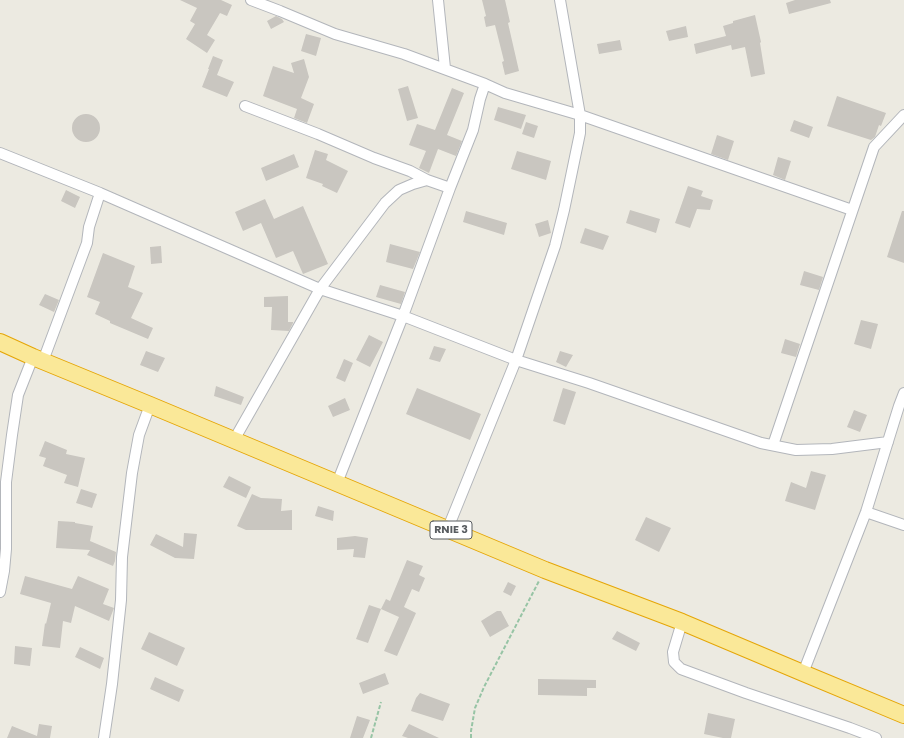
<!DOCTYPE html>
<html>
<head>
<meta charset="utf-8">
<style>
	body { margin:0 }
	canvas { display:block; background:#eceae1 }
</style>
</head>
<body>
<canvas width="904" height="738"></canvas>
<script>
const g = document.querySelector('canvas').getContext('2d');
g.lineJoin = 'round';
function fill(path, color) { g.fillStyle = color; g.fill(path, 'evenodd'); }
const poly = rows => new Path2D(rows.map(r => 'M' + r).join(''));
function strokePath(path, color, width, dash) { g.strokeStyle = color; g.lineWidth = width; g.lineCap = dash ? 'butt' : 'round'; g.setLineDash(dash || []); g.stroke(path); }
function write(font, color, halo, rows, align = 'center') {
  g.font = font + ' Poppins,sans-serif'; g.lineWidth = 3.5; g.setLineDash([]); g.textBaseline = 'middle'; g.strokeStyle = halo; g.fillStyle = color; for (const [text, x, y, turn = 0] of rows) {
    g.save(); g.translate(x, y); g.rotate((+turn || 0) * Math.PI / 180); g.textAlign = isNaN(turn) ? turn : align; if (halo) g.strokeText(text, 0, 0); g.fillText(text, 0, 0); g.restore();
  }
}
fill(poly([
	[180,0,221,0,232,5,227,16,220,13,207,35,215,40,207,53,186,39,195,24,190,21,197,8],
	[482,0,505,0,510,22,508,23,519,71,505,75,502,62,504,61,495,25,486,27,484,17,486,16],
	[795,0,830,0,831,3,789,14,786,3],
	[755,15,761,42,760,43,765,74,751,77,745,47,732,50,731,45,696,54,694,44,726,36,723,26,733,23,733,21],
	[276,16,282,19,284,22,271,29,267,21],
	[686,26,688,37,669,41,666,31],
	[306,34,321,38,316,56,301,51],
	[620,40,622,50,599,54,597,44],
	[213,56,223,60,217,75,234,82,227,97,202,87,209,69,208,69],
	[304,59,309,77,301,98,314,104,307,123,294,118,297,109,263,96,273,66,294,73,291,63],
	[408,86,418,118,407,121,398,89],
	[452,88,464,93,447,135,462,141,456,156,438,149,429,173,419,168,426,151,409,145,417,124,435,130],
	[837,96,886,113,881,126,879,125,875,137,871,140,827,126],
	[498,107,526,115,521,129,494,120],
	'72 128a14 14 0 1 1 28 0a14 14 0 1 1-28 0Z',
	[794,120,813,127,809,138,790,131],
	[526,122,538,126,534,138,522,134],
	[717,135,734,141,728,160,711,154],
	[315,150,328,154,326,160,348,171,337,193,322,186,323,184,306,178],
	[517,151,551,161,546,180,511,169],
	[294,154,299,167,266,181,261,168],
	[778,157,791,161,785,180,773,175],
	[688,186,703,191,701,196,713,200,710,210,697,209,690,228,675,223],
	[66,190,80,197,75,208,61,201],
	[265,199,274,219,303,206,328,264,303,274,293,251,276,258,261,223,243,231,235,212],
	[630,210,660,219,656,233,626,223],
	[466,211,507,223,504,235,463,222],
	[902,211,904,211,904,263,887,257],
	[548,220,551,233,539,237,535,224],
	[585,228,609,236,603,250,580,243],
	[390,244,420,252,413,269,386,262],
	[161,246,162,263,151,264,150,247],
	[103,253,135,266,128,287,143,293,131,318,153,328,148,339,110,323,110,321,95,314,100,302,87,297],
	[804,271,823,277,819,290,800,285],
	[380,285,405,292,401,304,376,297],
	[45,294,59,300,54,312,39,305],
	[288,296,288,322,293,322,293,323,289,331,271,330,272,307,264,307,264,297],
	[861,320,878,324,871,349,854,344],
	[369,335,383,342,370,367,356,360],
	[785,339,800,344,796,357,781,353],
	[434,346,446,349,440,362,429,359],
	[146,351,165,358,158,372,140,365],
	[560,351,573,355,566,367,556,362],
	[344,359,353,363,345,382,336,378],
	[216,386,244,397,241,405,214,396],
	[417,388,481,414,470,440,406,414],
	[563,388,576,392,565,425,553,421],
	[345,398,350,410,333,417,328,406],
	[854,410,867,415,860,432,847,427],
	[45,441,67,450,66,454,85,458,78,487,64,483,67,475,43,466,46,458,39,456],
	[811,471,826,475,815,510,785,501,791,482,806,488],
	[229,476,251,487,246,498,223,487],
	[81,489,97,494,92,508,76,503],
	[252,494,261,498,282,499,281,511,292,510,292,530,246,530,237,526],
	[318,506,334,511,333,521,315,516],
	[646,517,671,528,659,552,635,540],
	[58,521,75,522,75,523,93,526,90,541,116,552,115,561,113,566,87,555,90,550,56,548],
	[184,533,197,534,194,559,175,558,150,545,156,534,183,547],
	[355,536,368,538,365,558,353,557,354,549,337,550,337,538],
	[407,560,423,566,419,575,425,578,419,592,412,589,404,607,416,613,397,656,384,651,399,617,381,609,386,599,390,601],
	[25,576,72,589,78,576,109,589,103,604,114,608,109,621,75,606,71,623,63,621,60,648,42,646,45,623,46,624,51,603,20,594],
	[508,582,516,586,511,596,503,592],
	[369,605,381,609,368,643,356,639],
	[497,611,501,611,509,626,490,637,481,621],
	[617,631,640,643,636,651,612,639],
	[149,632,185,648,177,666,141,649],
	[15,646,32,648,30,666,14,664],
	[80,647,104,658,100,669,75,657],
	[385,673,389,684,363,694,359,683],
	[155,677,184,690,179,702,150,689],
	[538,679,596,680,596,688,587,688,587,696,538,695],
	[420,693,450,704,443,721,411,711,416,698],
	[708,713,735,719,731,738,723,738,704,734],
	[357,716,370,720,363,738,350,738],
	[39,724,52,726,50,738,7,738,12,726,37,736],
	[409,724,439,738,408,738,402,736]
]), '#c9c6c0');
const minor = poly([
	[251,0,280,11,335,34,404,54,485,84,505,93,580,115,852,210],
	[438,0,445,68],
	[245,106,318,134,374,158,410,171,427,180,450,188,473,130,480,99,485,84],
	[0,153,100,193,320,289,403,316,516,360,589,383,761,443,796,450,832,449,888,442],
	[43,361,87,243,89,227,100,193],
	[234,440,320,289,385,203,399,190,413,184,427,180],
	[773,445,874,147,904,115],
	[337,483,403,316,450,188],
	[866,512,904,525],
	[448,528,516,360,555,246,564,210,580,133,580,115,560,0],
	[0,592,4,571,6,549,6,482,12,435,18,395,33,357],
	[682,622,673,652,674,662,681,669,746,693,850,728,876,738],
	[803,673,866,512,899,406,904,393],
	[104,738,112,684,121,600,122,557,132,473,139,435,150,405]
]);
const trunk = poly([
	[0,342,33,357,150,405,545,570,682,622,803,673,904,715]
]);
strokePath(minor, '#b3b6bb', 12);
strokePath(trunk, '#e5a607', 18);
strokePath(poly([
	[371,738,381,702],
	[471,738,471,731,475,708,484,687,539,581]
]), '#97c4a5', 2, [4, 2]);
strokePath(minor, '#fff', 10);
strokePath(trunk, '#fae898', 16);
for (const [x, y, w] of [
	[451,530,42]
]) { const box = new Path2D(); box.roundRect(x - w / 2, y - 9, w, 18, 3); g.fillStyle = '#fff'; g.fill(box); strokePath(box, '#595d61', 1); }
write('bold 11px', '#595d61', null, [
	["RNIE 3",451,530]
]);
</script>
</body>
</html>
